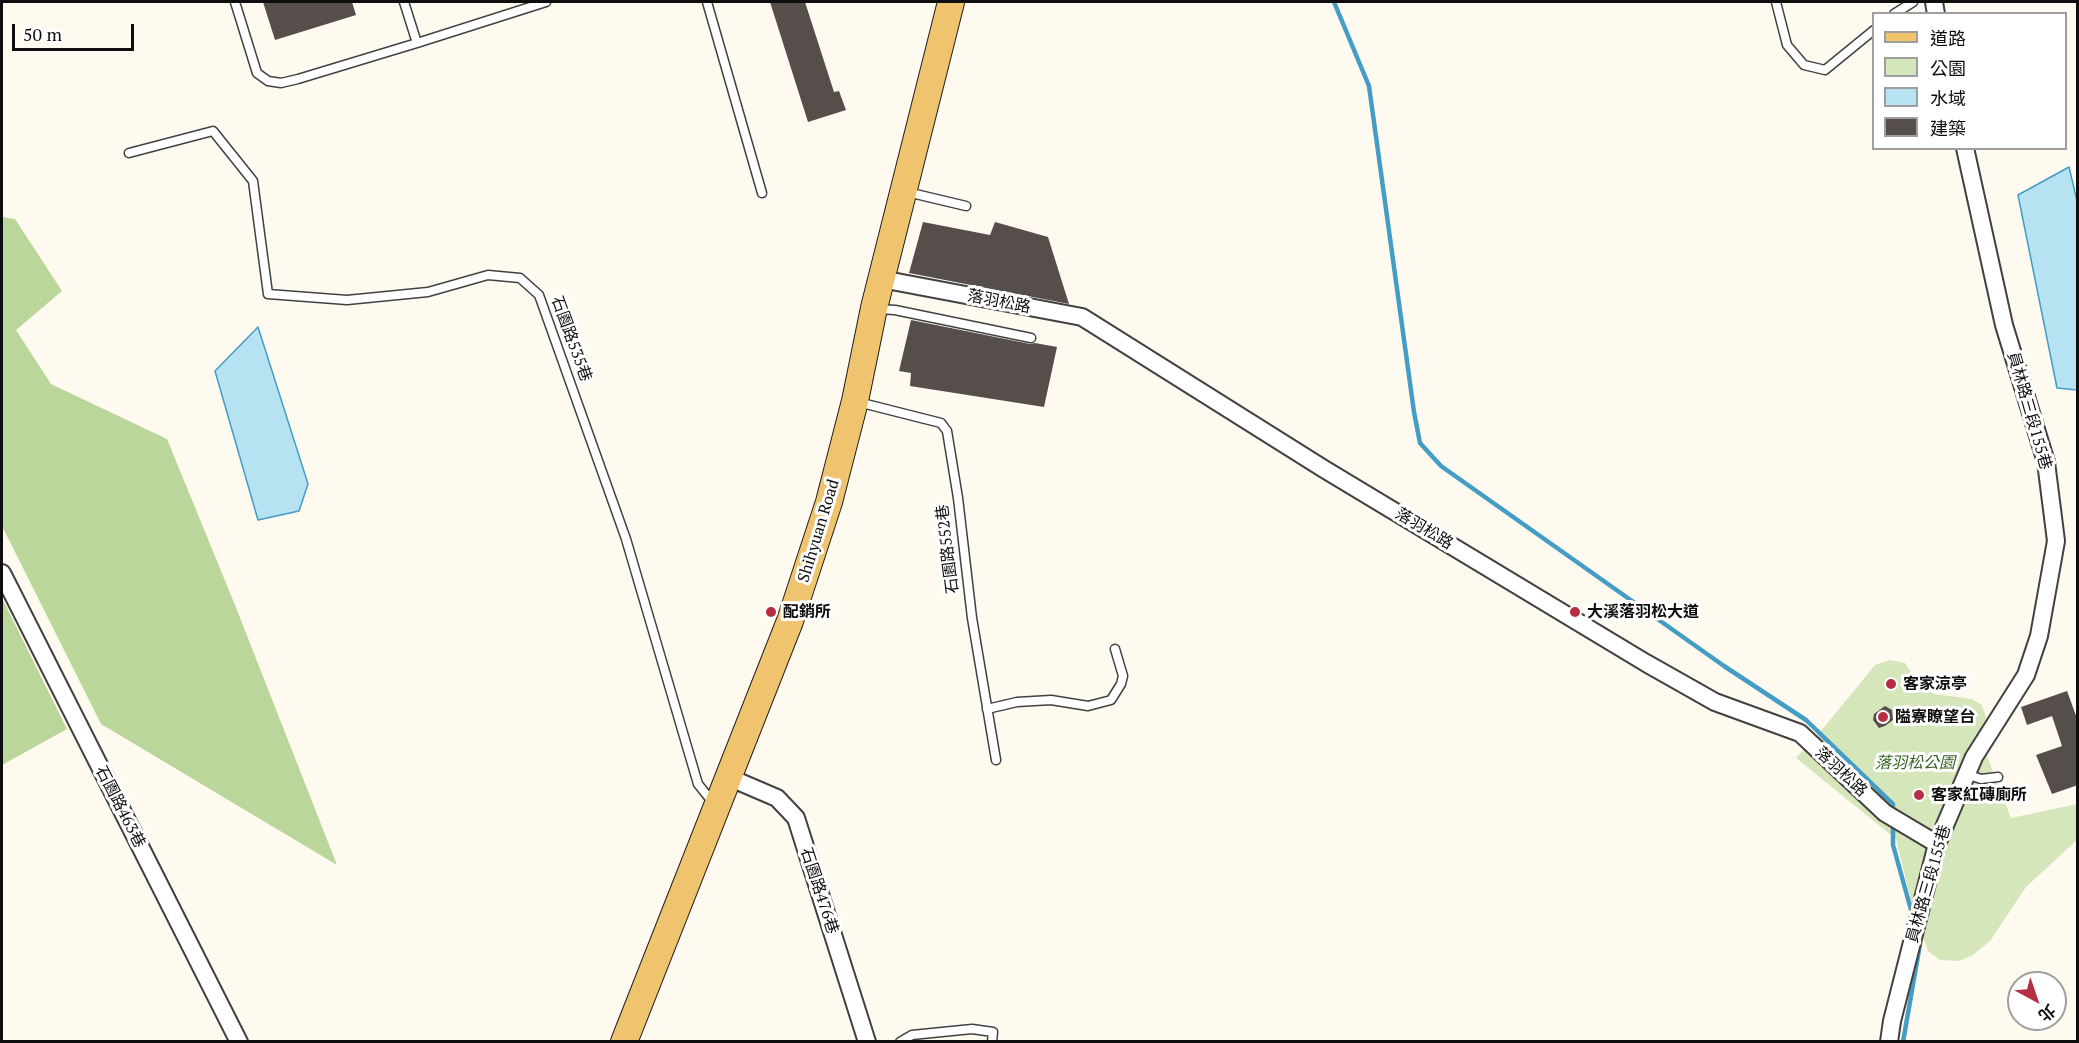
<!DOCTYPE html>
<html>
<head>
<meta charset="utf-8">
<style>
	body { margin:0 }
	#map { position:relative; width:2079px; height:1043px; overflow:hidden; background:#fefaef; font-family:"PT Serif","Noto Sans TC",serif }
	canvas { display:block }
	.frame { position:absolute; inset:0; border:3px solid #0e0e0e; pointer-events:none }
	.legend { position:absolute; left:1872px; top:12px; width:195px; height:138px; box-sizing:border-box; background:#fff; border:2px solid #9f9f9f; margin:0; padding:8px 10px; list-style:none; font-size:18px; color:#0e0e0e }
	.legend li { display:flex; align-items:center; gap:12px; height:30px }
	.legend b { width:30px; border:2px solid #9f9f9f }
	.north { position:absolute; left:2007px; top:971px; width:60px; height:60px; box-sizing:border-box; background:#fff; border:2px solid #9f9f9f; border-radius:50%; rotate:140deg; font-size:16px; font-weight:700; line-height:24px; text-align:center; color:#0e0e0e }
	.north::after { content:''; display:block; margin:auto; width:21px; height:27px; background:#b52e42; clip-path:polygon(50% 0,100% 100%,50% 72%,0 100%) }
	.scale { position:absolute; left:12px; top:24px; width:122px; height:27px; box-sizing:border-box; border:3px solid #0e0e0e; border-top:0; padding-left:8px; font-size:18px; line-height:21px; white-space:nowrap; color:#0e0e0e; -webkit-text-stroke:4px #fff; paint-order:stroke }
</style>
</head>
<body>
<div id="map">
<canvas width="2079" height="1043"></canvas>
<div class="frame"></div>
<ul class="legend">
<li><b style="height:8px;background:#f0c46e"></b>道路</li>
<li><b style="height:16px;background:#d6e6bb"></b>公園</li>
<li><b style="height:16px;background:#b7e2f2"></b>水域</li>
<li><b style="height:16px;background:#564e4b"></b>建築</li>
</ul>
<div class="north">北</div>
<div class="scale">50 m</div>
</div>
<script>
const g = document.querySelector('canvas').getContext('2d');
g.lineJoin = 'round';
function fill(path, color) { g.fillStyle = color; g.fill(path, 'evenodd'); }
const poly = rows => new Path2D(rows.map(r => 'M' + r).join(''));
function strokePath(path, color, width, dash) { g.strokeStyle = color; g.lineWidth = width; g.lineCap = dash ? 'butt' : 'round'; g.setLineDash(dash || []); g.stroke(path); }
function write(font, color, halo, rows, align = 'center') {
  g.font = font + ' "PT Serif","Noto Sans TC",serif'; g.lineWidth = 6; g.setLineDash([]); g.textBaseline = 'middle'; g.strokeStyle = halo; g.fillStyle = color; for (const [text, x, y, turn = 0] of rows) {
    g.save(); g.translate(x, y); g.rotate((+turn || 0) * Math.PI / 180); g.textAlign = isNaN(turn) ? turn : align; if (halo) g.strokeText(text, 0, 0); g.fillText(text, 0, 0); g.restore();
  }
}
fill(poly([
	[1890,660,1905,663,1921,687,1934,694,1972,699,1982,705,1987,721,1986,753,2011,818,2077,804,2077,840,2026,887,1990,941,1973,955,1959,961,1940,960,1928,951,1914,912,1896,839,1796,758,1825,726,1875,665]
]), '#d6e6bb');
fill(poly([
	[2,217,15,219,62,291,16,330,51,384,167,439,235,605,337,865,101,724,2,526],
	[2,598,67,729,2,765]
]), '#bbd69b');
const water = poly([
	[2069,167,2078,205,2077,390,2057,388,2018,195,2069,167],
	[258,327,308,484,299,511,258,520,215,371,258,327]
]);
fill(water, '#b7e2f2');
strokePath(water, '#439dc4', 1.5);
strokePath(poly([
	[1334,2,1369,86,1414,412,1420,443,1441,466,1724,666,1806,720,1893,804,1893,814],
	[1893,823,1893,845,1913,917],
	[1903,1042,1920,944,1919,939]
]), '#439dc4', 4.5);
fill(poly([
	[263,2,352,2,356,15,275,40],
	[770,2,805,2,834,92,839,91,846,110,808,122],
	[923,222,990,235,995,222,1048,237,1069,304,909,273],
	[911,320,1030,344,1035,343,1057,347,1044,407,910,386,911,373,899,371],
	[2067,691,2078,721,2078,785,2052,794,2036,755,2062,746,2052,716,2027,725,2021,707],
	[1885,706,1892,710,1893,720,1885,726,1879,728,1873,720,1874,714]
]), '#564e4b');
const service = poly([
	[235,2,257,73,268,81,281,83,298,79,417,43,546,2],
	[404,2,417,43],
	[707,2,762,193],
	[1776,2,1787,45,1804,65,1825,70,1874,30],
	[1894,14,1913,2],
	[129,153,213,131,253,181,268,294,347,300,428,292,488,275,520,278,539,295,626,539,698,784,714,804],
	[907,192,966,206],
	[878,309,895,310,1031,338],
	[858,402,941,423,947,431,958,498,972,618,996,760],
	[987,709,1017,702,1051,700,1088,706,1111,700,1121,684,1123,676,1115,649],
	[1966,774,1981,779,1998,777],
	[900,1042,912,1035,972,1029,993,1032,992,1042]
]);
const minor = poly([
	[1934,2,1936,14],
	[881,279,1082,317,1324,469,1646,663,1715,702,1800,733,1885,813,1937,844],
	[2,573,239,1042],
	[728,777,777,798,796,818,867,1042],
	[1889,1042,1892,1021,1937,844,1974,757,2026,675,2039,636,2056,541,2046,462,2004,325,1965,148]
]);
const primary = poly([
	[624,1042,790,621,829,502,855,401,874,308,951,2]
]);
strokePath(service, '#414141', 11);
strokePath(minor, '#414141', 20);
strokePath(primary, '#1f1f1f', 28);
strokePath(service, '#fff', 8);
strokePath(minor, '#fff', 16);
strokePath(primary, '#f0c46e', 26);
for (const [x, y, r, color] of [
	[771,612,6,"#b52e42"],
	[1575,612,6,"#b52e42"],
	[1891,684,6,"#b52e42"],
	[1883,717,6,"#b52e42"],
	[1919,795,6,"#b52e42"]
]) { const dot = new Path2D(); dot.arc(x, y, r, 0, 2 * Math.PI); g.fillStyle = color; g.fill(dot); strokePath(dot, '#fff', 2); }
write('16px', '#0e0e0e', '#fff', [
	["落羽松路",999,302,11],
	["石園路535巷",571,339,70],
	["員林路三段155巷",2029,411,74],
	["落羽松路",1424,529,31],
	["Shihyuan Road",819,531,-73],
	["石園路552巷",948,549,-97],
	["落羽松路",1841,772,43],
	["石園路463巷",120,807,63],
	["員林路三段155巷",1929,884,-74],
	["石園路476巷",819,891,72]
]);
write('bold 16px', '#0e0e0e', '#fff', [
	["配銷所",783,612],
	["大溪落羽松大道",1587,612],
	["客家涼亭",1903,684],
	["隘寮瞭望台",1895,717],
	["客家紅磚廁所",1931,795]
], 'left');
write('italic 16px', '#356122', '#fff', [
	["落羽松公園",1915,763]
]);
</script>
</body>
</html>
